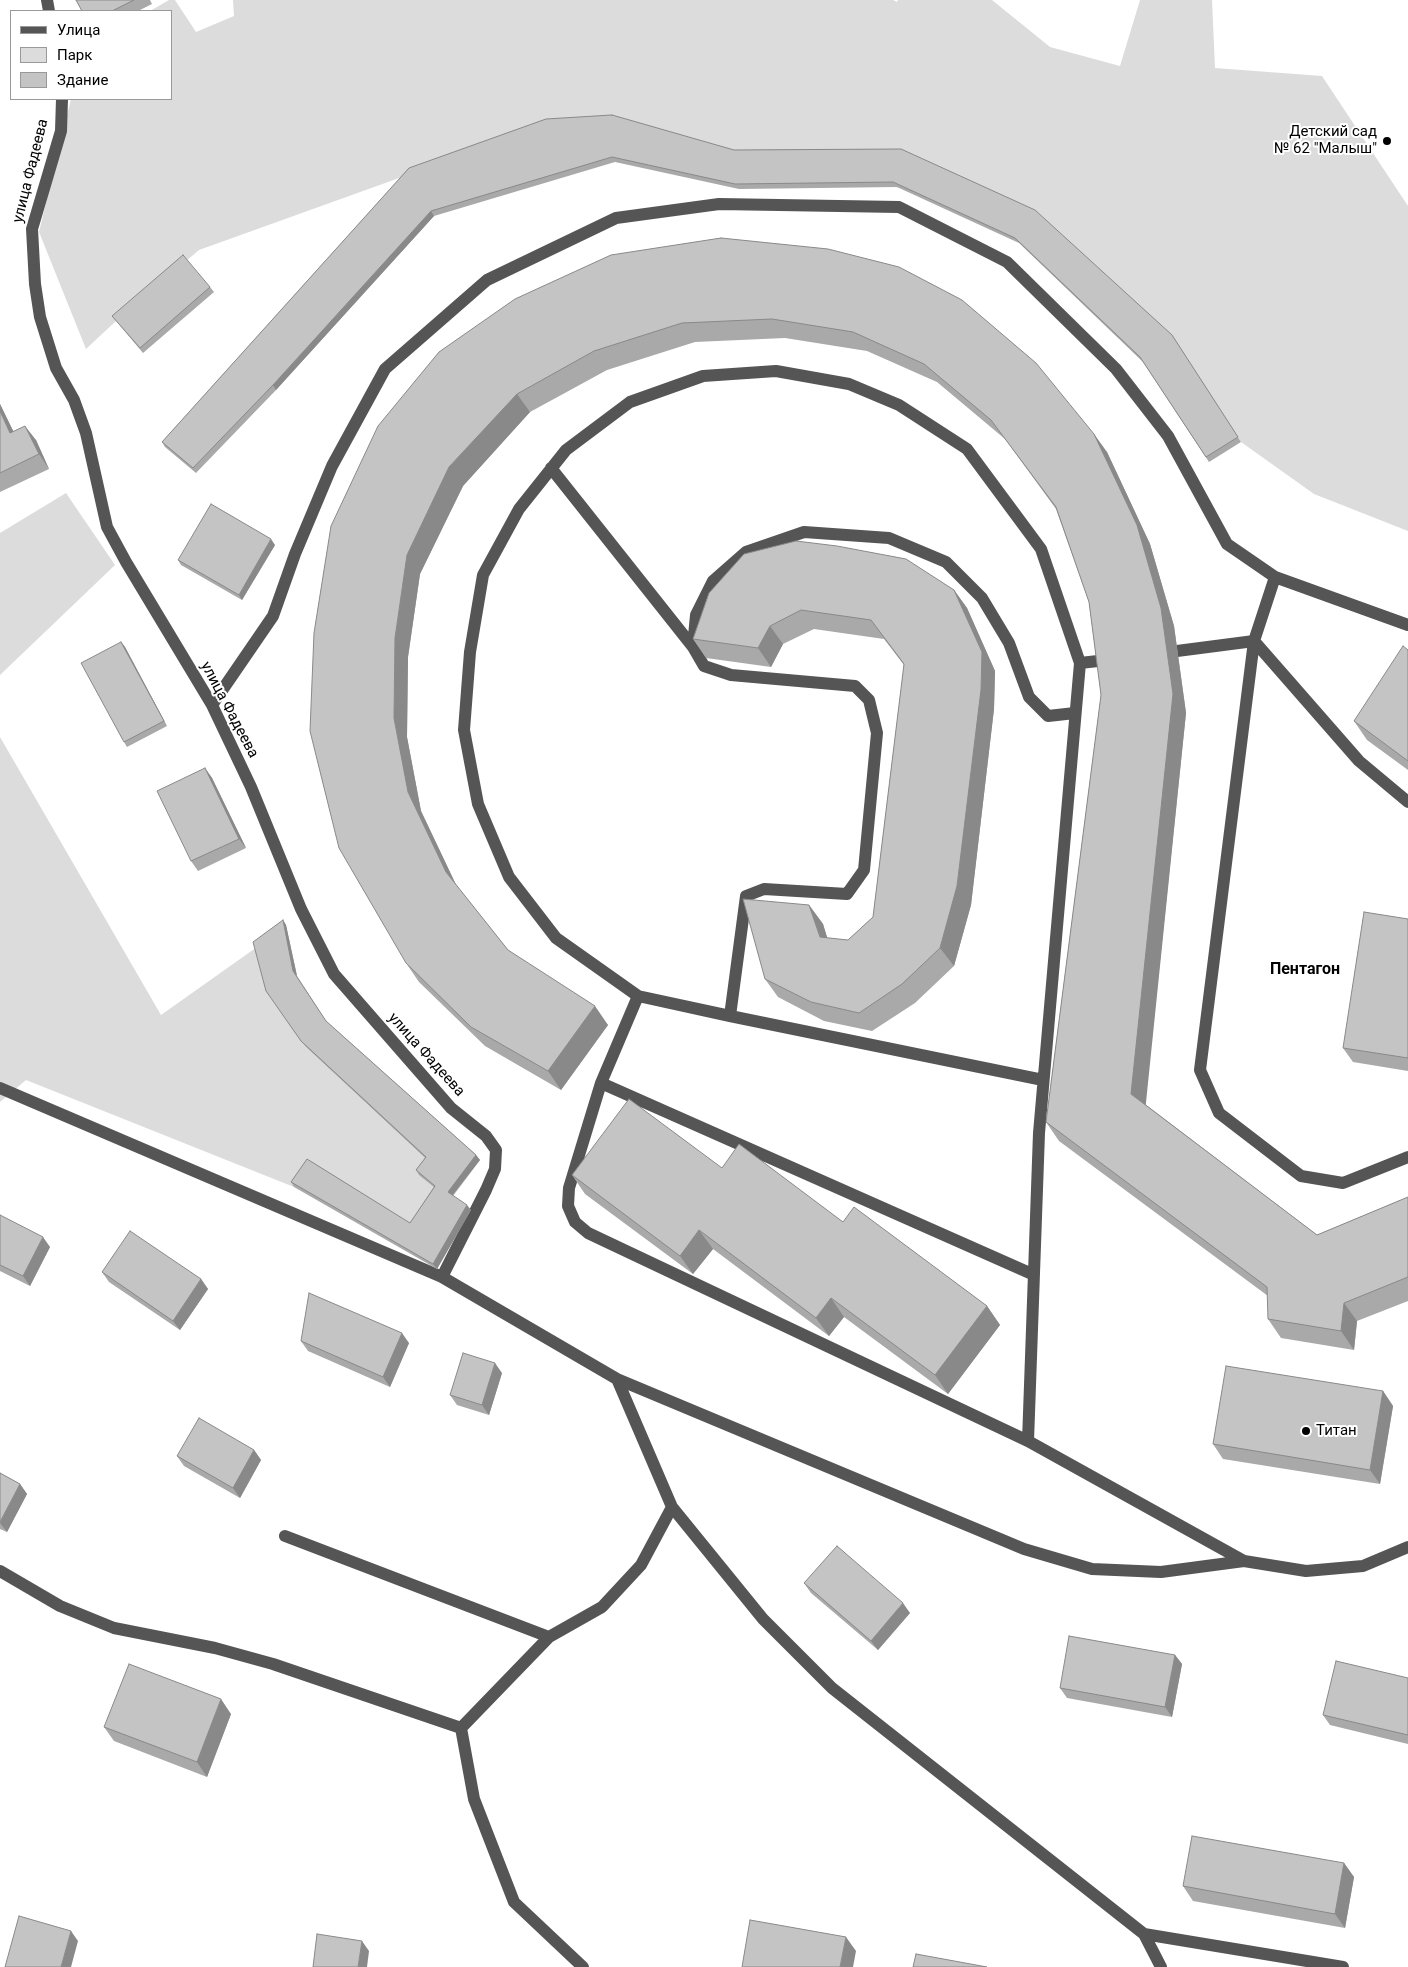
<!DOCTYPE html>
<html>
<head>
<meta charset="utf-8">
<style>
	body { margin:0 }
	#map { position:relative; width:1408px; height:1967px; overflow:hidden; background:#fff; font-family:Roboto,sans-serif }
	canvas { display:block }
	.legend { position:absolute; left:10px; top:10px; width:162px; height:90px; box-sizing:border-box; background:#fff; border:1px solid #999; margin:0; padding:6px 9px; list-style:none; font-size:15px; color:#000 }
	.legend li { display:flex; align-items:center; gap:10px; height:25px }
	.legend b { width:25px; border:1px solid #999 }
</style>
</head>
<body>
<div id="map">
<canvas width="1408" height="1967"></canvas>
<ul class="legend">
<li><b style="height:6px;background:#555"></b>Улица</li>
<li><b style="height:14px;background:#dcdcdc"></b>Парк</li>
<li><b style="height:14px;background:#c4c4c4"></b>Здание</li>
</ul>
</div>
<script>
const g = document.querySelector('canvas').getContext('2d');
g.lineJoin = 'round';
function fill(path, color) { g.fillStyle = color; g.fill(path, 'evenodd'); }
const poly = rows => new Path2D(rows.map(r => 'M' + r).join(''));
function strokePath(path, color, width, dash) { g.strokeStyle = color; g.lineWidth = width; g.lineCap = dash ? 'butt' : 'round'; g.setLineDash(dash || []); g.stroke(path); }
function write(font, color, halo, rows, align = 'center') {
  g.font = font + ' Roboto,sans-serif'; g.lineWidth = 4; g.setLineDash([]); g.textBaseline = 'middle'; g.strokeStyle = halo; g.fillStyle = color; for (const [text, x, y, turn = 0] of rows) {
    g.save(); g.translate(x, y); g.rotate((+turn || 0) * Math.PI / 180); g.textAlign = isNaN(turn) ? turn : align; if (halo) g.strokeText(text, 0, 0); g.fillText(text, 0, 0); g.restore();
  }
}
fill(poly([
	[169,0,175,0,196,32,234,16,233,0,893,0,897,2,898,0,992,0,1050,47,1120,66,1140,0,1212,0,1215,68,1322,76,1408,206,1408,531,1314,494,1241,442,1175,340,1038,216,737,155,413,173,199,250,116,321,86,349,39,232,71,99,171,99,171,11,150,11],
	[66,493,115,565,0,675,0,533],
	[0,737,161,1015,257,947,269,996,305,1046,429,1162,439,1191,413,1228,310,1164,294,1187,26,1080,0,1102]
]), '#dcdcdc');
strokePath(poly([
	[47,0,49,11],
	[62,99,61,131,32,229,35,284,40,317,56,368,74,400,86,433,107,527,126,562,212,705,251,787,301,909,334,974,451,1108,486,1136,496,1150,495,1169,486,1190,442,1277],
	[551,468,693,647],
	[1275,577,1254,641,1200,1070,1219,1113,1301,1176,1343,1183,1408,1157],
	[1254,641,1359,761,1408,802],
	[1177,651,1254,641],
	[1080,663,1107,660],
	[212,705,273,616,295,554,332,466,385,369,487,280,616,218,719,204,899,207,1007,262,1116,369,1168,436,1227,544,1275,577,1408,625],
	[638,996,601,1083,569,1188,568,1206,575,1222,588,1233,1028,1441],
	[730,1016,746,896,764,889,847,894,864,870,877,733,869,700,855,686,731,675,704,666,693,647,696,615,713,581,746,552,804,532,889,538,946,562,982,598,1009,643,1029,697,1048,716,1075,713],
	[1043,1080,730,1016,638,996,556,938,509,877,478,804,464,730,470,652,483,575,519,509,566,450,630,402,703,376,776,371,849,384,899,405,967,449,1041,549,1080,663,1039,1133,1028,1441,1244,1561],
	[601,1083,1032,1274],
	[0,1088,442,1277,617,1379,1024,1549,1092,1569,1161,1572,1244,1561,1306,1571,1363,1566,1408,1547],
	[617,1379,672,1507,763,1619,832,1688,1144,1934,1161,1967],
	[285,1536,549,1637],
	[0,1571,60,1606,114,1628,215,1648,273,1664,461,1728],
	[1144,1934,1343,1967],
	[583,1967,514,1902,474,1799,461,1728,549,1637,602,1607,641,1565,672,1507]
]), '#555', 12);
fill(poly([
	[76,0,150,0,152,4,138,11,82,11],
	[901,149,1172,335,1241,442,1209,462,1143,362,1019,243,897,187,739,189,615,162,434,216,276,390,196,473,165,447,162,442,409,168,734,150],
	[721,238,1107,452,1150,544,1174,626,1186,713,1145,1104,1317,1235,1408,1197,1408,1301,1357,1321,1354,1350,1281,1338,1268,1319,1268,1296,1059,1141,1046,1122,1101,695,1089,602,1056,509,1005,439,937,382,867,351,785,338,695,342,607,370,530,412,463,486,420,574,408,657,407,737,421,811,456,885,508,950,608,1025,561,1090,485,1046,419,982,406,963,331,526],
	[210,287,214,292,143,353,112,316],
	[0,404,13,431,36,440,49,469,0,492],
	[275,545,242,600,181,565,178,560],
	[954,590,967,608,995,671,994,709,971,905,954,966,915,1003,872,1031,824,1021,778,997,765,979,809,905,823,924,827,938,848,940,873,917,904,665,884,639,814,629,783,644,771,667,706,658,693,639,709,593],
	[121,642,125,647,167,726,127,747,124,742],
	[1408,650,1408,770,1367,740,1354,721],
	[205,768,212,778,246,848,198,871,191,861],
	[1408,919,1408,1071,1353,1062,1343,1048],
	[283,920,286,925,297,976,326,1021,476,1155,480,1160,453,1196,471,1210,437,1269,294,1187,291,1182,410,1223,434,1187,419,1175,416,1170,425,1158,305,1046,266,991],
	[572,1175,843,1222,987,1306,1000,1325,948,1394,844,1317,829,1336,713,1249,693,1274,585,1194],
	[0,1215,50,1247,30,1286,0,1271],
	[102,1272,201,1279,208,1289,180,1330,109,1282],
	[301,1341,409,1343,390,1387,308,1351],
	[502,1373,489,1415,457,1405,450,1395],
	[1383,1391,1393,1406,1380,1484,1223,1459,1213,1444],
	[254,1450,261,1460,240,1498,184,1466,177,1456],
	[0,1473,20,1484,27,1494,7,1532,0,1529],
	[804,1583,910,1613,878,1650,811,1593],
	[1175,1655,1182,1664,1172,1717,1067,1698,1060,1688],
	[1408,1678,1408,1744,1330,1725,1323,1715],
	[231,1714,207,1777,114,1741,104,1727],
	[1344,1863,1354,1877,1345,1928,1193,1901,1183,1886]
]), '#a9a9a9');
fill(poly([
	[431,211,434,216,276,390,273,385],
	[517,394,530,412,463,486,420,574,408,657,407,737,421,811,459,891,446,872,408,792,394,718,395,638,407,555,449,467],
	[0,404,21,447,10,433,0,411],
	[25,426,36,440,49,469,39,454],
	[1094,434,1107,452,1150,544,1174,626,1186,713,1145,1112,1131,1094],
	[271,539,275,545,242,600,239,595],
	[954,590,967,608,995,671,994,709,971,905,954,966,940,948],
	[770,626,783,644,771,667,758,648],
	[121,642,125,647,167,726,164,721],
	[205,768,212,778,246,848,239,839],
	[809,905,823,924,833,956,820,937],
	[283,920,286,925,297,976,293,971],
	[595,1006,608,1025,561,1090,548,1071],
	[476,1155,480,1160,451,1197,448,1192],
	[467,1205,471,1210,437,1269,433,1264],
	[699,1230,713,1249,693,1274,680,1256],
	[43,1237,50,1247,30,1286,23,1276],
	[201,1279,208,1289,180,1330,173,1321],
	[831,1298,844,1317,829,1336,816,1318],
	[1344,1303,1357,1321,1354,1350,1341,1331],
	[987,1306,1000,1325,948,1394,935,1375],
	[402,1333,409,1343,390,1387,383,1377],
	[495,1363,502,1373,489,1415,482,1405],
	[1383,1391,1393,1406,1380,1484,1370,1470],
	[254,1450,261,1460,240,1498,233,1488],
	[20,1484,27,1494,7,1532,0,1523],
	[903,1603,910,1613,878,1650,871,1641],
	[1175,1655,1182,1664,1172,1717,1165,1707],
	[221,1699,231,1714,207,1777,197,1762],
	[1344,1863,1354,1877,1345,1928,1335,1914],
	[71,1931,78,1941,71,1967,61,1967],
	[846,1937,856,1951,853,1967,840,1967],
	[362,1941,369,1951,367,1967,358,1967]
]), '#898989');
const building = poly([
	[76,0,134,0,112,11,82,11,76,0],
	[612,115,734,150,901,149,1035,210,1172,335,1238,437,1206,457,1140,357,1015,238,893,182,735,184,612,157,431,211,273,385,193,468,162,442,409,168,546,119,612,115],
	[721,238,828,249,899,267,962,300,1036,363,1094,434,1137,525,1161,608,1173,694,1131,1094,1317,1235,1408,1197,1408,1277,1344,1303,1341,1331,1268,1319,1267,1287,1046,1122,1101,695,1089,602,1056,507,991,420,924,364,853,332,772,319,682,323,594,351,517,394,449,467,407,555,395,638,394,718,408,792,446,872,508,950,595,1006,548,1071,471,1027,406,963,339,848,310,731,314,633,331,526,378,426,439,352,515,299,611,255,721,238],
	[183,255,210,287,140,348,112,316,183,255],
	[0,411,10,433,25,426,39,454,0,473,0,411],
	[211,504,271,539,239,595,178,560,211,504],
	[796,541,837,546,906,559,954,590,982,652,981,690,957,886,940,948,902,984,859,1013,811,1002,765,979,743,899,809,905,820,937,848,940,873,917,904,664,871,620,801,610,770,626,758,648,693,639,709,593,744,554,796,541],
	[121,642,164,721,124,742,81,663,121,642],
	[1403,646,1408,650,1408,761,1354,721,1403,646],
	[205,768,239,839,191,861,157,791,205,768],
	[1364,912,1408,919,1408,1058,1343,1048,1364,912],
	[283,920,293,971,326,1021,476,1155,448,1192,467,1205,433,1264,291,1182,307,1159,410,1223,435,1186,416,1170,426,1157,301,1041,266,991,253,942,283,920],
	[629,1099,722,1168,739,1144,843,1222,854,1207,987,1306,935,1375,831,1298,816,1318,699,1230,680,1256,572,1175,629,1099],
	[0,1215,43,1237,23,1276,0,1265,0,1215],
	[130,1231,201,1279,173,1321,102,1272,130,1231],
	[309,1293,402,1333,383,1377,301,1341,309,1293],
	[463,1353,495,1363,482,1405,450,1395,463,1353],
	[1226,1366,1383,1391,1370,1470,1213,1444,1226,1366],
	[199,1418,254,1450,233,1488,177,1456,199,1418],
	[0,1473,20,1484,0,1522,0,1473],
	[837,1546,903,1603,871,1641,804,1583,837,1546],
	[1069,1636,1175,1655,1165,1707,1060,1688,1069,1636],
	[1336,1661,1408,1678,1408,1735,1323,1715,1336,1661],
	[129,1664,221,1699,197,1762,104,1727,129,1664],
	[1192,1836,1344,1863,1335,1914,1183,1886,1192,1836],
	[19,1916,71,1931,61,1967,5,1967,19,1916],
	[750,1920,846,1937,840,1967,742,1967,750,1920],
	[317,1934,362,1941,358,1967,313,1967,317,1934],
	[916,1954,987,1967,913,1967,916,1954]
]);
fill(building, '#c4c4c4');
strokePath(building, '#898989', 1);
for (const [x, y, r, color] of [
	[1387,141,5,"#000"],
	[1306,1431,5,"#000"]
]) { const dot = new Path2D(); dot.arc(x, y, r, 0, 2 * Math.PI); g.fillStyle = color; g.fill(dot); strokePath(dot, '#fff', 2); }
write('15px', '#000', '#fff', [
	["Детский сад",1377,132],
	["№ 62 \"Малыш\"",1377,149],
	["Титан",1316,1431,"left"]
], 'right');
write('15px', '#000', '#fff', [
	["улица Фадеева",31,171,-76],
	["улица Фадеева",229,710,62],
	["улица Фадеева",426,1055,48]
]);
write('bold 16px', '#000', '#fff', [
	["Пентагон",1305,970]
]);
</script>
</body>
</html>
